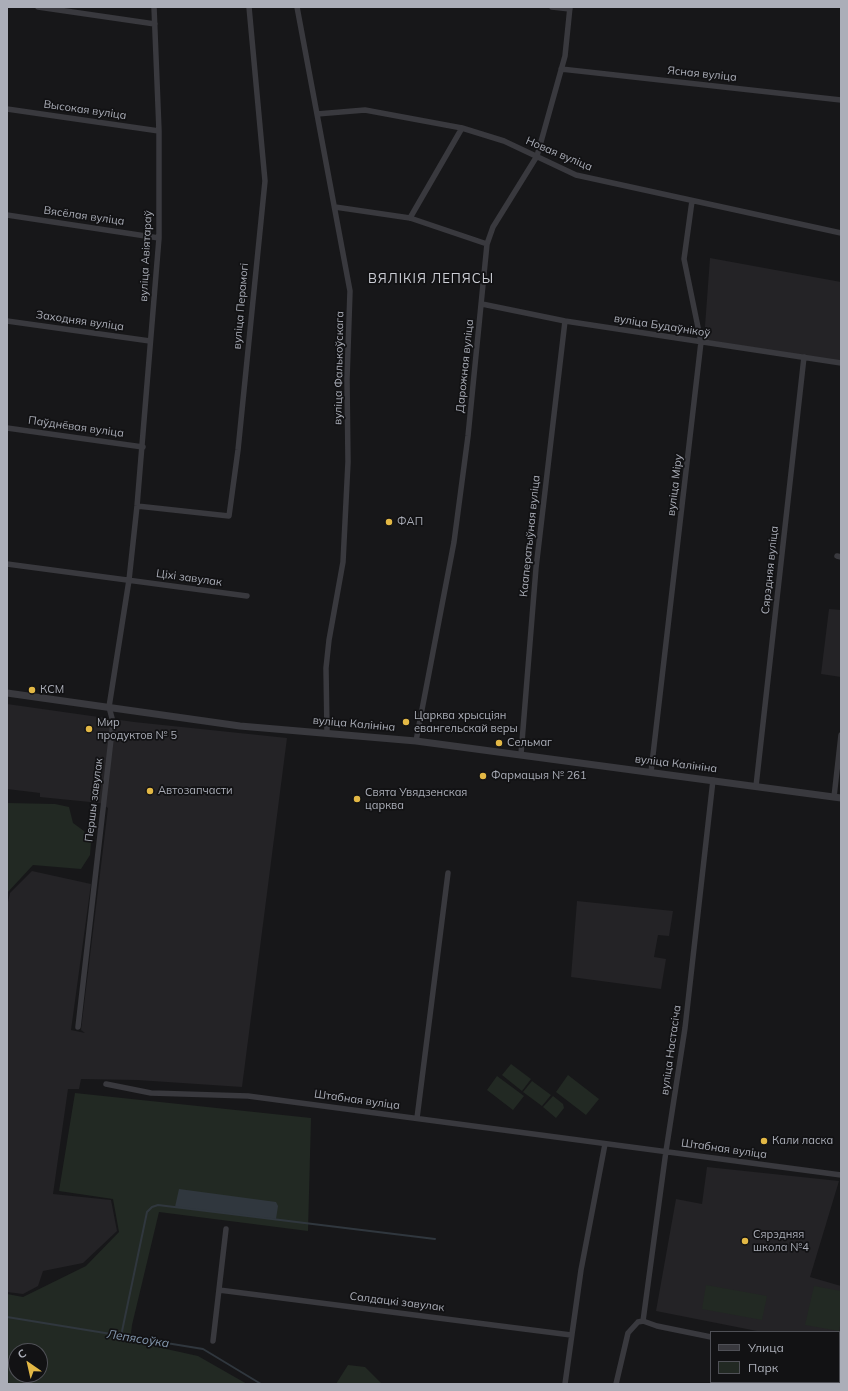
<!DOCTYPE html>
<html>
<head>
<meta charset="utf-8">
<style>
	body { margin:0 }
	#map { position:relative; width:848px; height:1391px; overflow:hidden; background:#171719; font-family:Mulish,sans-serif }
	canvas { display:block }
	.frame { position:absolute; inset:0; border:8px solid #abaeb8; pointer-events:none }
	.legend { position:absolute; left:710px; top:1331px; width:130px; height:52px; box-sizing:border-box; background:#121214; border:1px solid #4f5056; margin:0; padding:5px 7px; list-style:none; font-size:12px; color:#abaeb8 }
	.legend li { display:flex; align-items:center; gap:8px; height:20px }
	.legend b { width:20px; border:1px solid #4f5056 }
	.north { position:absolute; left:8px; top:1343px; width:40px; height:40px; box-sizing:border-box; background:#121214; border:1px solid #4f5056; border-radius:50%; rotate:326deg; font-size:11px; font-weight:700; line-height:16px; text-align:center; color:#abaeb8 }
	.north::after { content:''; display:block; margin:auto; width:14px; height:18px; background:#e3b845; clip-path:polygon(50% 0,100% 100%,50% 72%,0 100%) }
</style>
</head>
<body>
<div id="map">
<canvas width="848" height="1391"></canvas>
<div class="frame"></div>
<ul class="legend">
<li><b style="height:5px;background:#39393e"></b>Улица</li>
<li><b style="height:11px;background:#222923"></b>Парк</li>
</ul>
<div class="north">С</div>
</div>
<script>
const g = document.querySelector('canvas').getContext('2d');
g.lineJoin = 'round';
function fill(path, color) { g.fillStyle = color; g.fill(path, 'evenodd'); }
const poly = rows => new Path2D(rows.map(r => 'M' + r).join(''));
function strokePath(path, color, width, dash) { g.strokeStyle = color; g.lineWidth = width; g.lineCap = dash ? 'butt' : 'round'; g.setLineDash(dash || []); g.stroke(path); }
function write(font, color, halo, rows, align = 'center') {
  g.font = font + ' Mulish,sans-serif'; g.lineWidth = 3.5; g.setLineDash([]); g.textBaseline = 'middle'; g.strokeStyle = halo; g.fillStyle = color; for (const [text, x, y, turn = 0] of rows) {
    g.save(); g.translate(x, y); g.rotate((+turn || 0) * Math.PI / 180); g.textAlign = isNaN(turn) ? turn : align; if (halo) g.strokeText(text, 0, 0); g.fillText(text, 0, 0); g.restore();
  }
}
fill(poly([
	[710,258,841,282,841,361,704,340],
	[829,609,841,610,841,677,821,674],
	[7,704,134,722,287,738,242,1087,137,1080,81,1079,79,1089,68,1089,53,1194,111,1200,117,1231,83,1263,43,1271,38,1286,23,1294,7,1292,7,906,10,893,32,871,91,884,71,1030,85,1033,81,1030,108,808,100,803,40,797,40,793,7,789],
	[577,901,673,911,669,936,658,935,654,957,666,959,661,989,571,977],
	[707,1167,839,1181,810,1277,841,1286,841,1348,839,1347,839,1332,762,1332,656,1311,676,1199,702,1204]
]), '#242326');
fill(poly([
	[7,803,55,804,69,807,73,823,84,831,91,842,90,855,81,869,33,865,7,893],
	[511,1064,531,1079,522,1091,502,1075],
	[568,1075,599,1099,586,1115,556,1092],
	[497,1076,524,1096,513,1110,487,1090],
	[532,1081,551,1095,542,1106,523,1092],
	[75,1093,311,1118,308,1231,159,1212,132,1325,130,1341,198,1356,247,1384,7,1384,7,1294,23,1297,86,1266,119,1232,113,1199,59,1191],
	[16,1351,40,1351,40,1375,16,1375],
	[553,1096,563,1104,564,1108,556,1118,543,1107],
	[706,1285,767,1296,762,1320,702,1309],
	[814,1286,841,1291,841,1321,839,1331,805,1325],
	[348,1365,365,1367,382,1384,336,1384]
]), '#222923');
fill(poly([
	[179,1189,276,1202,278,1206,276,1219,175,1207]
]), '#30373e');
strokePath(poly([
	[7,1317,203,1349,261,1384],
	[121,1336,147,1212,152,1207,158,1205,435,1239]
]), '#30373e', 2);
strokePath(poly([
	[38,7,155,24],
	[297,7,350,291,347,379,348,462,343,562,329,640,326,668,327,733],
	[552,7,570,9],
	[561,69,841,100],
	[7,109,159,131],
	[317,114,365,110,462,128,504,141,576,175,841,233],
	[335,207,410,218,487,244],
	[7,215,159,238],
	[410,218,462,128],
	[482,304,565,321,841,363],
	[7,321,150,341],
	[7,428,143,447],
	[137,506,229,516,238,450,265,181,249,7],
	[837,556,841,557],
	[7,564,247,596],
	[416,741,454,542,468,436,487,244,493,227,537,156,565,56,570,7],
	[521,754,536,568,565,321],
	[651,772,701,342,684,259,692,201],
	[756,786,804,357],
	[834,797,841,735],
	[78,1027,113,722,109,707,129,580,137,506,159,238,159,131,154,7],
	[106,1084,151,1093,248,1096,841,1175],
	[417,1118,448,873],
	[219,1290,571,1335],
	[643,1321,666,1151,685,1028,713,780],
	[213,1341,226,1229],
	[839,1363,841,1363],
	[565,1384,581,1270,605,1144],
	[616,1384,628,1333,638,1322,643,1321,657,1326,711,1337]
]), '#39393e', 5.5);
strokePath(poly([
	[7,693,240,726,416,741,841,798]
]), '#39393e', 7);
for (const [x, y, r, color] of [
	[389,522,4,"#e3b845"],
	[32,690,4,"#e3b845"],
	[406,722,4,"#e3b845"],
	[89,729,4,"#e3b845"],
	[499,743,4,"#e3b845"],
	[483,776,4,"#e3b845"],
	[150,791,4,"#e3b845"],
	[357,799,4,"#e3b845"],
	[764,1141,4,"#e3b845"],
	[745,1241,4,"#e3b845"]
]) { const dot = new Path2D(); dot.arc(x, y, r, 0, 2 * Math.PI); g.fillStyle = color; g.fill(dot); strokePath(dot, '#121214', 1.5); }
write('11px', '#abaeb8', '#121214', [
	["Ясная вуліца",702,74,6],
	["Высокая вуліца",85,110,8],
	["Новая вуліца",559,154,23],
	["Вясёлая вуліца",84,216,8],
	["вуліца Авіятараў",146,256,-87],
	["вуліца Перамогі",241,306,-85],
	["Заходняя вуліца",80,321,8],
	["вуліца Будаўнікоў",662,326,9],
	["Дарожная вуліца",465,366,-84],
	["вуліца Фалькоўскага",339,368,-89],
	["Паўднёвая вуліца",76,427,8],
	["вуліца Міру",675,485,-83],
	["Кааператыўная вуліца",530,536,-84],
	["Сярэдняя вуліца",770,570,-84],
	["Ціхі завулак",189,578,8],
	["вуліца Калініна",354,724,5],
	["вуліца Калініна",676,764,7],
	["Першы завулак",94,800,-83],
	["вуліца Настасіча",671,1050,-82],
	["Штабная вуліца",357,1100,8],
	["Штабная вуліца",724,1149,8],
	["Салдацкі завулак",397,1302,7]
]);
write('11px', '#abaeb8', '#121214', [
	["ФАП",397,522],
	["КСМ",40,690],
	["Царква хрысціян",414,716],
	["евангельскай веры",414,729],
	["Мир",97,723],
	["продуктов № 5",97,736],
	["Сельмаг",507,743],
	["Фармацыя № 261",491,776],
	["Автозапчасти",158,791],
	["Свята Увядзенская",365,793],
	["царква",365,806],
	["Кали ласка",772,1141],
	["Сярэдняя",753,1235],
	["школа №4",753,1248]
], 'left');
write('italic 12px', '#8599b0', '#121214', [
	["Лепясоўка",138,1339,9]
]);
g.letterSpacing = '1px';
write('13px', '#cbcdd4', '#121214', [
	["ВЯЛІКІЯ ЛЕПЯСЫ",431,279]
]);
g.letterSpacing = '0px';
</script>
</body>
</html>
